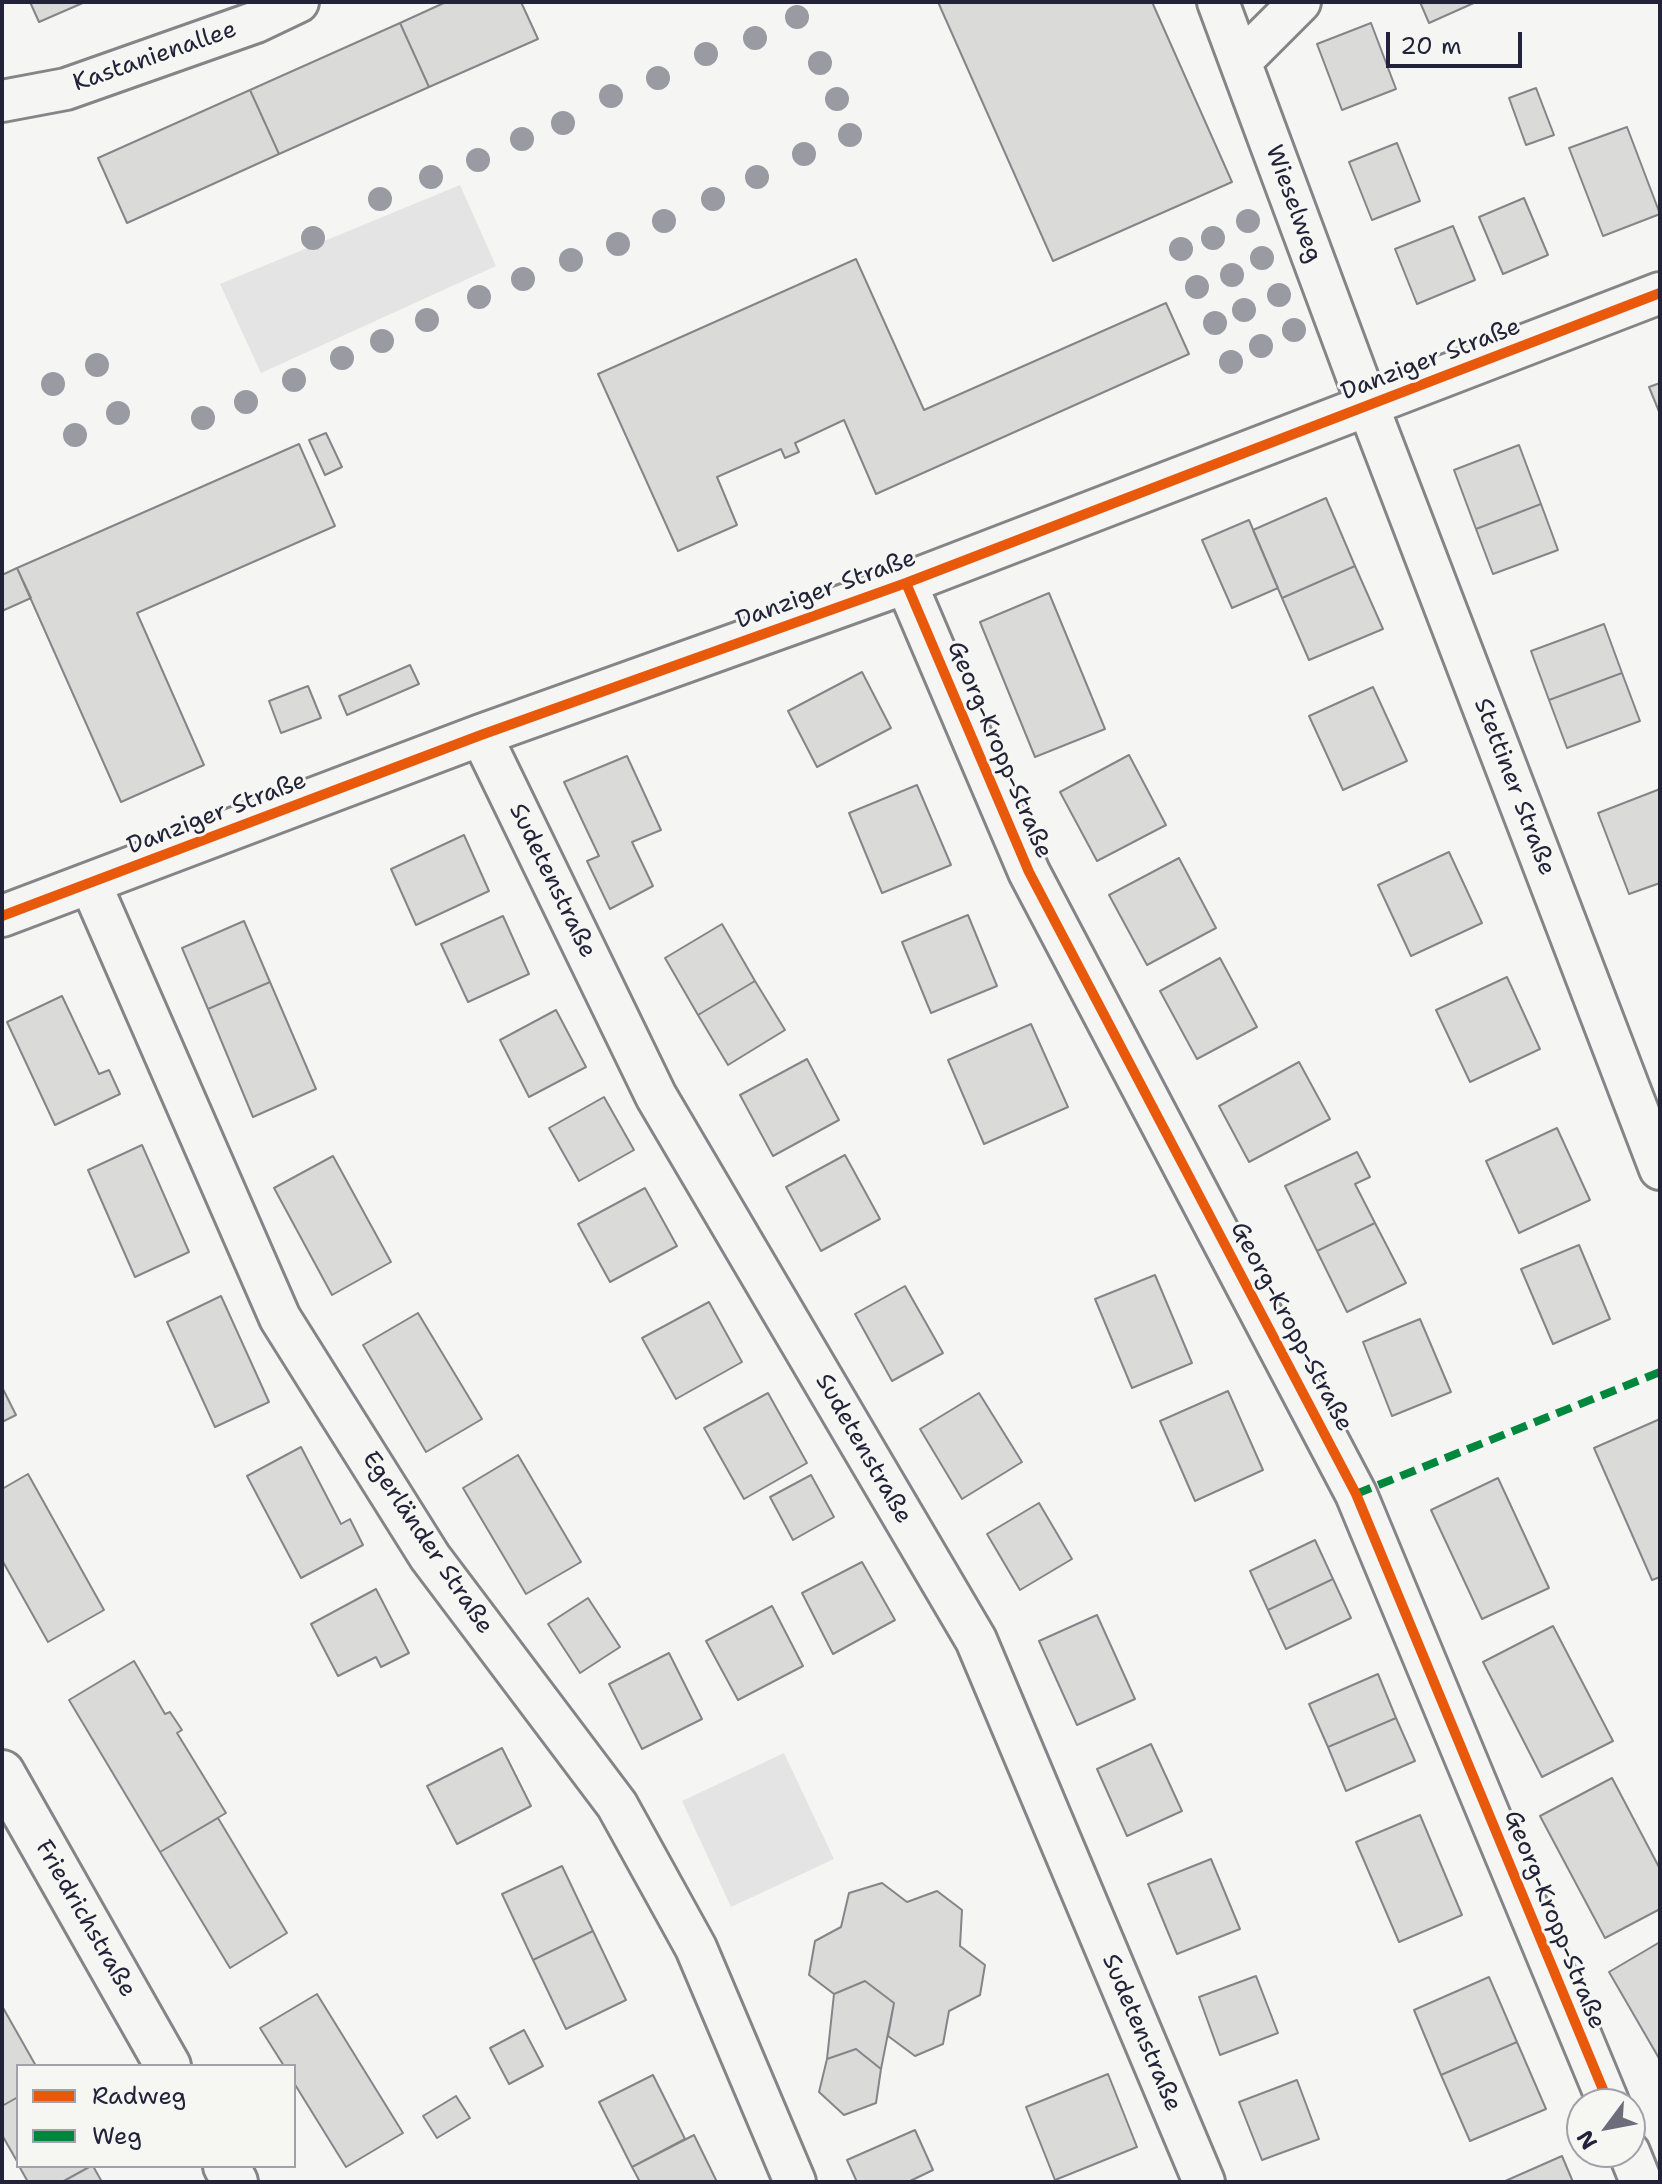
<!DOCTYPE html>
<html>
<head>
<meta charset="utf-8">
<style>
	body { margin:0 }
	#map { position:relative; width:1662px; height:2184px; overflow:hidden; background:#f5f5f3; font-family:"Shantell Sans",sans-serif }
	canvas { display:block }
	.frame { position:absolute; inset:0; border:4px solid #22223b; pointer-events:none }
	.legend { position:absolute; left:16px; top:2064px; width:280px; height:104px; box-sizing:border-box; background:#f6f6f2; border:2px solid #a1a1a9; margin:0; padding:10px 14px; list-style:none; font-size:24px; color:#22223b }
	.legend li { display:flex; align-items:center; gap:16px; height:40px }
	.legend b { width:40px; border:2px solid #a1a1a9 }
	.north { position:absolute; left:1566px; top:2088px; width:80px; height:80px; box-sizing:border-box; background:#f6f6f2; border:2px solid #a1a1a9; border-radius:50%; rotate:238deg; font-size:22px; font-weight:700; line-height:32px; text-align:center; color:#22223b }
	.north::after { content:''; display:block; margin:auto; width:28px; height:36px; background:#6c6c7b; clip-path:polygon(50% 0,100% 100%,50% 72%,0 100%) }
	.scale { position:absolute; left:1386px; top:32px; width:136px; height:36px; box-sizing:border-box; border:4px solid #22223b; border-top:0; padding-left:10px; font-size:24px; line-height:28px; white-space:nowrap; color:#22223b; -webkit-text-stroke:6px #f6f6f2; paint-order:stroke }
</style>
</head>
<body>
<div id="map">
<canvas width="1662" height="2184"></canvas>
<div class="frame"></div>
<ul class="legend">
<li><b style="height:10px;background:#e8590c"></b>Radweg</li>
<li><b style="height:10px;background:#00873e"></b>Weg</li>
</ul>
<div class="north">N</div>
<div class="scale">20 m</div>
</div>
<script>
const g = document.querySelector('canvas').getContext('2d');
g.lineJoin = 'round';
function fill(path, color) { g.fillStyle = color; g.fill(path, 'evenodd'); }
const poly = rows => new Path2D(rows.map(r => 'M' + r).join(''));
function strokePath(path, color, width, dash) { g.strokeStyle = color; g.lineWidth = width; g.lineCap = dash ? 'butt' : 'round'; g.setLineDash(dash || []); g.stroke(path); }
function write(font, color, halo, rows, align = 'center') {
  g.font = font + ' "Shantell Sans",sans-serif'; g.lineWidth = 6; g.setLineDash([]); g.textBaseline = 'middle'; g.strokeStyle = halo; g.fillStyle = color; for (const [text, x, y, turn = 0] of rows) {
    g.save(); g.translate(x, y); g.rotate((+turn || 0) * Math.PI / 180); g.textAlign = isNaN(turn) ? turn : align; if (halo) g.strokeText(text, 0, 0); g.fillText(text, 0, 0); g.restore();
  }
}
fill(poly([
	[460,185,496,266,261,373,220,284],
	[784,1753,834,1859,731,1907,682,1801]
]), '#e4e4e4');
const building = poly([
	[30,2,85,2,39,22,30,2],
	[446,2,521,2,538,39,429,87,400,23,446,2],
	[938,2,1152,2,1232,182,1053,261,938,2],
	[1420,2,1476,2,1429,23,1420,2],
	[400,23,429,87,279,154,250,90,400,23],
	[1371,23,1396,89,1342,110,1317,44,1371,23],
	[1536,88,1554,135,1526,145,1509,98,1536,88],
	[250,90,279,154,127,223,98,158,250,90],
	[1627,127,1660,214,1603,236,1569,148,1627,127],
	[1397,143,1420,201,1372,220,1349,162,1397,143],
	[1524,198,1548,255,1503,274,1479,217,1524,198],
	[1453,226,1475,280,1417,304,1395,249,1453,226],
	[856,259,924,410,1166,303,1189,354,876,494,844,420,795,443,799,452,785,458,781,449,717,477,737,525,678,551,598,374,856,259],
	[1660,383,1660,414,1649,387,1660,383],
	[326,433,342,467,325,475,309,440,326,433],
	[299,444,335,526,137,613,204,765,121,802,17,568,299,444],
	[1519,445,1541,504,1476,529,1454,470,1519,445],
	[1326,498,1355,566,1282,598,1253,530,1326,498],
	[1541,504,1558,550,1493,574,1476,529,1541,504],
	[1249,520,1278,588,1232,608,1202,540,1249,520],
	[1355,566,1383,629,1309,660,1282,598,1355,566],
	[17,568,31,598,2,611,2,575,17,568],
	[1049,593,1105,729,1035,757,980,622,1049,593],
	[1604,624,1622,673,1549,700,1531,651,1604,624],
	[410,665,419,684,347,715,339,696,410,665],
	[862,672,891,728,817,767,788,711,862,672],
	[1622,673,1640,721,1567,748,1549,700,1622,673],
	[308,686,321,718,281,733,269,701,308,686],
	[1373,687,1407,761,1343,790,1309,716,1373,687],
	[1129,755,1166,825,1097,861,1060,792,1129,755],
	[627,756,661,830,632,842,653,886,610,909,587,861,599,856,564,782,627,756],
	[917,785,951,865,882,893,849,813,917,785],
	[1660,789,1660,883,1629,894,1598,813,1660,789],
	[464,835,489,891,416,925,391,869,464,835],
	[1449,852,1482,923,1411,956,1378,885,1449,852],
	[1179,858,1216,928,1147,965,1109,895,1179,858],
	[968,915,997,986,931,1013,902,942,968,915],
	[503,916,529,974,468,1002,441,944,503,916],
	[244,921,270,982,208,1009,182,948,244,921],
	[722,924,755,981,698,1015,665,958,722,924],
	[1220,958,1257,1027,1197,1059,1160,991,1220,958],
	[1507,977,1540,1049,1470,1082,1436,1010,1507,977],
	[755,981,785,1030,728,1065,698,1015,755,981],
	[270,982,316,1089,253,1117,208,1009,270,982],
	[62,996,99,1074,109,1070,120,1094,55,1125,7,1022,62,996],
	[556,1010,586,1067,529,1097,500,1040,556,1010],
	[1031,1024,1068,1107,984,1144,948,1060,1031,1024],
	[807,1059,839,1120,773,1156,740,1095,807,1059],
	[1299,1062,1330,1119,1249,1162,1219,1106,1299,1062],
	[604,1097,634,1150,579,1181,549,1128,604,1097],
	[1557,1128,1590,1200,1519,1233,1486,1161,1557,1128],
	[142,1145,189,1252,135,1277,88,1170,142,1145],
	[1357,1152,1370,1177,1355,1184,1375,1223,1317,1251,1285,1186,1357,1152],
	[845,1155,880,1219,821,1251,786,1187,845,1155],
	[333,1156,391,1262,332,1295,274,1188,333,1156],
	[645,1188,677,1246,610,1282,578,1224,645,1188],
	[1375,1223,1406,1283,1347,1312,1317,1251,1375,1223],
	[1579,1245,1610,1319,1553,1344,1521,1269,1579,1245],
	[1155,1275,1192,1363,1132,1388,1095,1299,1155,1275],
	[905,1286,943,1353,892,1381,855,1314,905,1286],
	[221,1296,269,1402,215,1427,167,1322,221,1296],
	[709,1302,742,1362,676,1399,642,1338,709,1302],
	[418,1313,482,1419,426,1452,363,1345,418,1313],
	[1420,1319,1451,1392,1392,1416,1363,1342,1420,1319],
	[2,1387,16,1415,2,1422,2,1387],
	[1228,1391,1263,1470,1195,1501,1160,1421,1228,1391],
	[768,1393,807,1463,744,1499,704,1428,768,1393],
	[979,1393,1022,1462,962,1499,920,1429,979,1393],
	[1660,1419,1660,1577,1652,1580,1594,1448,1660,1419],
	[301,1447,341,1524,350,1519,363,1545,301,1578,247,1476,301,1447],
	[518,1455,581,1562,526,1594,463,1488,518,1455],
	[28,1474,104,1610,48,1642,2,1560,2,1489,28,1474],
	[811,1475,834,1517,793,1540,770,1497,811,1475],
	[1498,1478,1549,1588,1482,1619,1431,1510,1498,1478],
	[1039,1503,1072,1559,1020,1590,987,1534,1039,1503],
	[1315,1540,1333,1579,1268,1610,1250,1571,1315,1540],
	[862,1562,895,1620,833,1654,802,1593,862,1562],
	[1333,1579,1351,1618,1286,1649,1268,1610,1333,1579],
	[376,1589,409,1653,381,1667,376,1657,338,1676,311,1624,376,1589],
	[588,1598,620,1647,580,1673,548,1624,588,1598],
	[772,1606,803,1666,738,1700,706,1641,772,1606],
	[1097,1615,1135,1699,1077,1725,1039,1641,1097,1615],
	[1553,1626,1613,1741,1542,1777,1483,1662,1553,1626],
	[669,1653,702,1719,642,1749,609,1684,669,1653],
	[134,1661,165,1714,170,1712,182,1730,177,1733,226,1813,160,1852,69,1700,134,1661],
	[1378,1674,1396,1718,1328,1747,1309,1704,1378,1674],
	[1396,1718,1415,1761,1346,1791,1328,1747,1396,1718],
	[1151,1744,1182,1811,1127,1836,1097,1769,1151,1744],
	[502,1748,531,1806,457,1844,427,1786,502,1748],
	[1612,1778,1660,1869,1660,1909,1605,1938,1540,1816,1612,1778],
	[1420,1815,1462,1915,1399,1942,1356,1842,1420,1815],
	[218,1818,287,1933,230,1968,160,1852,218,1818],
	[1211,1859,1240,1929,1177,1954,1148,1884,1211,1859],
	[562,1866,593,1931,533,1960,502,1894,562,1866],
	[882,1883,907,1902,937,1891,962,1910,960,1946,985,1965,980,1995,949,2011,943,2044,915,2056,888,2036,894,2003,865,1981,834,1994,809,1975,815,1941,841,1927,849,1893,882,1883],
	[593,1931,626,2000,566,2029,533,1960,593,1931],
	[1660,1942,1660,2060,1609,1972,1660,1942],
	[1256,1976,1278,2033,1220,2055,1199,1997,1256,1976],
	[1489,1977,1517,2042,1441,2075,1414,2010,1489,1977],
	[865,1981,894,2003,881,2069,856,2049,827,2059,834,1994,865,1981],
	[317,1994,403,2133,346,2167,294,2083,294,2066,284,2066,260,2028,317,1994],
	[2,2006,36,2066,18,2066,18,2097,2,2106,2,2006],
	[524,2030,543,2066,509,2084,490,2048,524,2030],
	[1517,2042,1546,2109,1470,2141,1441,2075,1517,2042],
	[856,2049,881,2069,876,2103,844,2115,819,2092,827,2059,856,2049],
	[1108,2074,1137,2147,1055,2180,1026,2107,1108,2074],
	[653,2075,685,2139,632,2167,599,2102,653,2075],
	[1297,2080,1319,2139,1262,2160,1239,2102,1297,2080],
	[456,2096,470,2118,437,2138,423,2116,456,2096],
	[18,2097,18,2163,2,2135,2,2106,18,2097],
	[915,2130,933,2170,908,2182,857,2182,847,2160,915,2130],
	[694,2135,717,2182,640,2182,632,2167,694,2135],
	[1562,2156,1573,2182,1503,2182,1562,2156],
	[19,2166,91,2166,62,2182,28,2182,19,2166],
	[93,2166,102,2182,62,2182,91,2166,93,2166]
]);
fill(building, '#dadad9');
strokePath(building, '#858589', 2);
const street = poly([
	[1218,2,1368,406,1660,1169],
	[1241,61,1300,2],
	[2,101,66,89,256,22,298,2],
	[906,583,1029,872,1356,1494,1609,2104],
	[481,735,656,1096,976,1640,1204,2182],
	[91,885,280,1318,430,1557,617,1805,696,1948,795,2182],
	[2,916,481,735,906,583,1660,293],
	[1629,2152,1641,2182]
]);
const secondary = poly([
	[2,1773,168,2066],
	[226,2166,235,2182]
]);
strokePath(street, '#858589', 46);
strokePath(secondary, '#858589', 50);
strokePath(street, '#f5f5f3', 40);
strokePath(secondary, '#f5f5f3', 44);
strokePath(poly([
	[1356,1494,1660,1372]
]), '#00873e', 8, [16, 8]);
strokePath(poly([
	[906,583,1029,872,1356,1494,1609,2104],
	[2,916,481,735,906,583,1660,293]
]), '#e8590c', 10);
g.fillStyle = '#9a9aa3';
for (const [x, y] of [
	[797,17],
	[755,38],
	[706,54],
	[820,63],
	[658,78],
	[611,96],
	[837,99],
	[563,123],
	[850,135],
	[522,139],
	[804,154],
	[478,160],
	[431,177],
	[757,177],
	[380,199],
	[713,199],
	[664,221],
	[1248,221],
	[313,238],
	[1213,238],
	[618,244],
	[1181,249],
	[1262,258],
	[571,260],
	[1232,275],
	[523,279],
	[1197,287],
	[1279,295],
	[479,297],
	[1244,310],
	[427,320],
	[1215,323],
	[1294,330],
	[382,341],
	[1261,346],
	[342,358],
	[1231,362],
	[97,365],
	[294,380],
	[53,384],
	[246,402],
	[118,413],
	[203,418],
	[75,435]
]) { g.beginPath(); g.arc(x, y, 12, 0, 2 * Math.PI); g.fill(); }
write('24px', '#22223b', '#f6f6f2', [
	["Kastanienallee",155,57,-19],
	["Wieselweg",1293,204,70],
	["Danziger Straße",1431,360,-21],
	["Danziger Straße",826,590,-20],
	["Georg-Kropp-Straße",999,750,67],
	["Stettiner Straße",1514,787,69],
	["Danziger Straße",217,814,-21],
	["Sudetenstraße",552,881,64],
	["Georg-Kropp-Straße",1291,1327,62],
	["Sudetenstraße",863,1449,60],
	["Egerländer Straße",427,1543,56],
	["Friedrichstraße",85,1919,60],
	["Georg-Kropp-Straße",1554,1920,68],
	["Sudetenstraße",1141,2033,67]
]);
</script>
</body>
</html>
